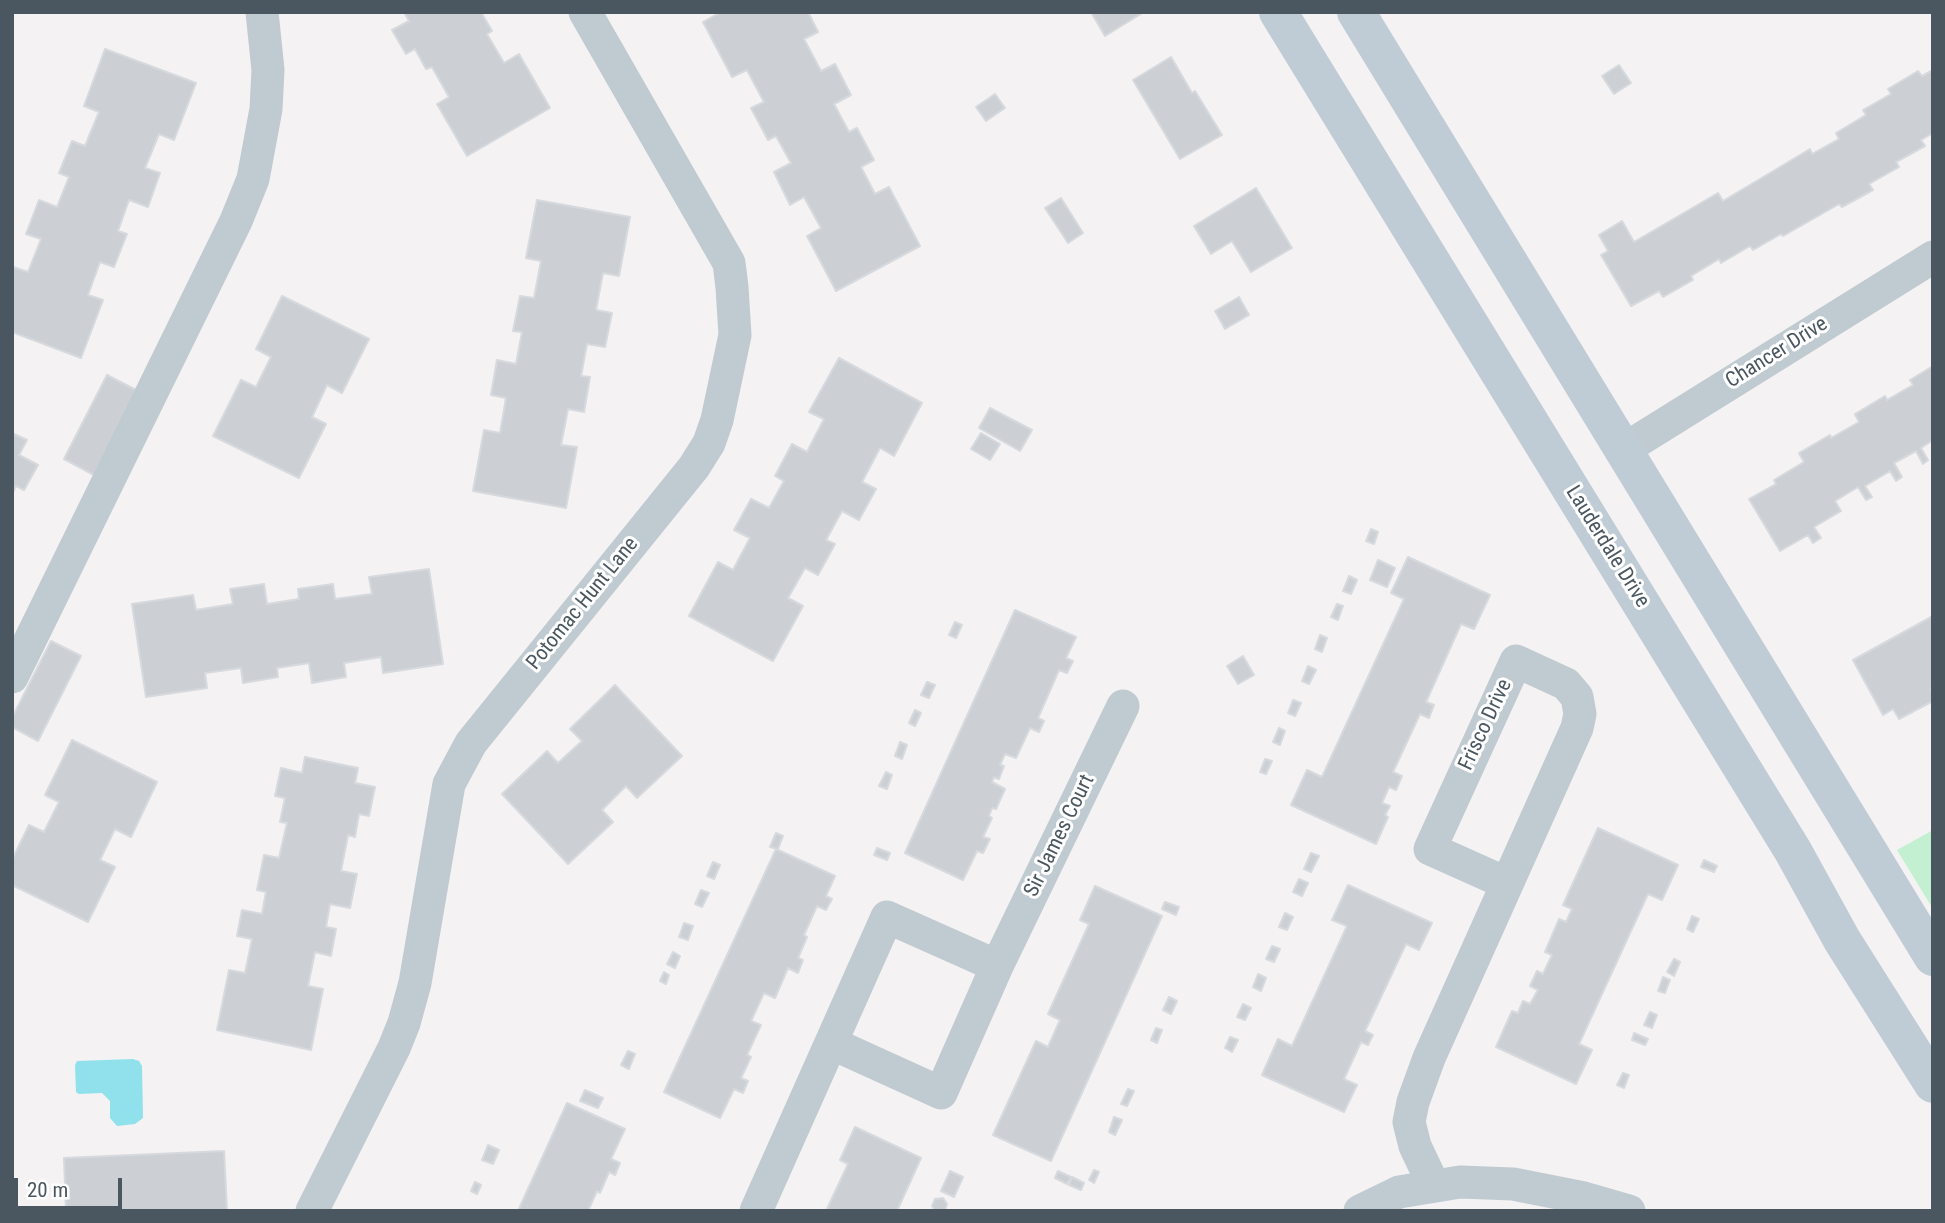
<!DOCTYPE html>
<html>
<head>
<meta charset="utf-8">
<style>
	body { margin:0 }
	#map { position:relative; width:1945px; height:1223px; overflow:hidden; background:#f4f2f2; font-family:"Roboto Condensed",sans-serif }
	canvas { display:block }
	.frame { position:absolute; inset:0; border:14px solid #4a5760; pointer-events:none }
	.scale { position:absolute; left:14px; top:1178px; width:108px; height:32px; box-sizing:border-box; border:4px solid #4a5760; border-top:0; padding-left:9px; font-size:21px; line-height:24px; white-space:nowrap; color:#4a5760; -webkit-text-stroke:5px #fff; paint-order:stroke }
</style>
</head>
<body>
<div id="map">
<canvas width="1945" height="1223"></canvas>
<div class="frame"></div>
<div class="scale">20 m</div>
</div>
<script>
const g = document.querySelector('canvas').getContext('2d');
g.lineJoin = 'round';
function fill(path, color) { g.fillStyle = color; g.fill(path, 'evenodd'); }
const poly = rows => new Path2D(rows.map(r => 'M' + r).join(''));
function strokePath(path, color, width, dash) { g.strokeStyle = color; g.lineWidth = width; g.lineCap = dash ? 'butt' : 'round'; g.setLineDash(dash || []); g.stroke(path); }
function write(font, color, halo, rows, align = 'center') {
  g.font = font + ' "Roboto Condensed",sans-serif'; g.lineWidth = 6; g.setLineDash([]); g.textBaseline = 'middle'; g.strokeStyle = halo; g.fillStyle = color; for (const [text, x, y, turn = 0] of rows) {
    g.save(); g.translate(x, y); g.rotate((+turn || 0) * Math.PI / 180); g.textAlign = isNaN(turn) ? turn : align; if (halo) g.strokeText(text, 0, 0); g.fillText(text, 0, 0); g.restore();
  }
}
fill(poly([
	[1933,830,1933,909,1897,850]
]), '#c2f0d0');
fill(poly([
	[133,1059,139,1061,142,1066,143,1118,135,1124,117,1126,110,1118,110,1101,102,1093,79,1094,76,1092,75,1065,77,1061]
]), '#90e1ec');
const building = poly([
	[404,12,481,12,492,31,487,34,504,63,519,54,550,108,467,156,437,104,449,97,432,67,426,69,415,49,406,54,392,30,409,21,404,12],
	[721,12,808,12,818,32,804,39,821,71,835,64,851,95,834,104,849,132,857,128,874,160,861,167,875,194,889,187,920,246,836,291,807,236,821,228,804,197,790,205,774,172,791,163,776,136,768,140,751,108,764,102,747,70,732,77,703,22,721,12],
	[1091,12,1144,12,1105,36,1091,12],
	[105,49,196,83,174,140,159,134,145,168,160,173,148,207,129,200,118,231,127,234,114,267,100,262,88,295,103,300,81,358,12,332,12,269,13,267,28,272,41,239,26,234,39,200,57,207,69,177,59,173,72,141,85,146,99,112,84,106,105,49],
	[1171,57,1192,93,1195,91,1222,135,1180,159,1133,80,1171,57],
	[1619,65,1631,83,1614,94,1602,76,1619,65],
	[1933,70,1933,133,1921,140,1925,146,1896,162,1899,167,1869,184,1873,190,1842,207,1839,204,1783,236,1781,234,1753,250,1750,246,1721,263,1719,259,1691,276,1693,280,1663,297,1659,291,1631,306,1601,255,1608,251,1599,235,1622,221,1634,242,1718,193,1723,201,1810,149,1812,154,1839,139,1836,133,1866,115,1863,110,1891,94,1888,89,1918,71,1922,76,1933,70],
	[995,94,1005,108,986,121,976,107,995,94],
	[1256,188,1292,248,1251,272,1232,241,1211,254,1194,226,1256,188],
	[1061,198,1083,233,1068,243,1045,208,1061,198],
	[537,200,630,217,619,276,603,273,596,310,612,313,605,347,587,344,581,376,590,377,584,412,568,409,561,445,577,447,566,508,473,491,484,430,500,433,506,398,491,395,497,360,516,364,522,332,513,331,520,296,534,298,541,261,526,258,537,200],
	[282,296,369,339,342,393,327,385,312,417,326,424,299,478,213,436,241,380,256,387,271,357,256,349,282,296],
	[1239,297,1249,315,1225,329,1215,311,1239,297],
	[839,358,922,403,894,456,880,448,862,482,876,489,859,520,842,511,826,540,835,544,818,575,805,568,788,598,803,606,773,661,689,616,718,562,733,570,750,538,734,530,751,499,769,508,784,481,775,476,792,444,807,452,824,419,809,412,839,358],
	[1933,366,1933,440,1921,448,1928,460,1923,464,1916,451,1894,463,1902,477,1896,481,1890,471,1865,486,1872,497,1866,500,1858,487,1835,501,1841,511,1814,527,1821,538,1813,543,1808,535,1780,551,1749,499,1776,484,1774,480,1804,462,1799,453,1830,435,1831,438,1859,422,1855,414,1885,396,1887,400,1913,385,1910,380,1933,366],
	[107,375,136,390,94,475,64,459,107,375],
	[990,408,1032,430,1020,451,979,428,990,408],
	[12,433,27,440,19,455,38,465,24,490,16,486,12,494,12,433],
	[981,433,1000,444,990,460,971,449,981,433],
	[1371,529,1378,532,1374,544,1366,541,1371,529],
	[1408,557,1490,595,1474,629,1461,624,1426,702,1434,705,1429,718,1420,714,1393,772,1402,776,1396,790,1389,787,1382,803,1390,806,1385,815,1388,817,1376,844,1291,805,1307,770,1322,777,1404,599,1391,593,1408,557],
	[1378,560,1395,568,1387,587,1370,580,1378,560],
	[429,569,443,664,383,673,381,657,344,663,346,677,312,683,309,663,277,668,278,677,243,683,241,668,205,673,207,688,146,697,132,604,193,595,196,610,233,604,230,589,264,584,267,604,299,599,298,589,333,584,335,599,372,594,369,577,429,569],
	[1349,576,1357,580,1351,594,1343,591,1349,576],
	[1337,604,1343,606,1338,620,1331,617,1337,604],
	[1015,610,1076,637,1066,658,1073,661,1067,673,1059,670,1038,718,1044,721,1039,732,1030,728,1016,758,1005,754,1000,765,1004,766,999,779,994,777,992,782,1005,789,996,809,992,808,989,816,992,818,983,837,990,839,983,853,977,851,963,880,905,853,1015,610],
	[1933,616,1933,686,1931,688,1933,701,1899,719,1893,709,1883,715,1853,660,1933,616],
	[955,622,962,625,956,638,949,635,955,622],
	[1320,635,1327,638,1322,652,1315,649,1320,635],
	[51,641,81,656,38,741,12,727,12,718,51,641],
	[1243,656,1254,675,1238,684,1227,666,1243,656],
	[1308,666,1316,670,1309,684,1302,681,1308,666],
	[927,682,935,685,929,698,921,695,927,682],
	[615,685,682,756,637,798,626,786,602,810,613,822,568,864,502,794,547,751,558,763,582,741,570,729,615,685],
	[1293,700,1301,703,1295,716,1288,713,1293,700],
	[915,710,921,713,915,726,909,723,915,710],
	[1279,728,1285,731,1280,745,1273,742,1279,728],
	[72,740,157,782,131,837,115,829,100,860,115,867,88,922,12,885,12,860,29,825,44,832,59,802,45,795,72,740],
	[900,742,907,745,902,759,895,756,900,742],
	[305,757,358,768,355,783,375,787,369,816,359,814,355,837,348,835,341,871,357,874,350,908,330,904,326,927,336,929,331,956,315,952,308,986,323,989,311,1050,217,1030,229,970,245,973,252,939,237,936,242,910,262,914,266,892,257,890,264,855,279,858,287,823,280,822,285,798,275,796,281,768,302,773,305,757],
	[1265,759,1272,761,1266,774,1260,772,1265,759],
	[886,772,892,775,887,789,879,786,886,772],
	[1598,828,1678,865,1662,900,1648,894,1579,1044,1592,1050,1576,1084,1496,1047,1512,1011,1518,1013,1523,1001,1530,1004,1538,990,1530,986,1537,971,1543,974,1552,955,1545,952,1559,919,1566,922,1572,909,1563,905,1598,828],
	[776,833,783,836,778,849,770,847,776,833],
	[877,848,890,853,887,860,874,855,877,848],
	[776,849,835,876,826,896,832,899,826,910,817,906,804,935,807,937,798,958,803,960,798,973,788,968,775,998,764,993,751,1021,761,1025,747,1055,751,1057,741,1078,748,1081,743,1093,734,1089,720,1118,664,1092,776,849],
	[1311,853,1319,856,1311,872,1304,869,1311,853],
	[1704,860,1717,866,1714,872,1701,867,1704,860],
	[713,862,720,865,714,879,707,876,713,862],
	[1299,879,1308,883,1302,896,1293,892,1299,879],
	[1348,885,1432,923,1419,950,1406,944,1365,1031,1373,1035,1368,1045,1361,1042,1344,1079,1357,1085,1344,1112,1262,1075,1278,1039,1292,1046,1347,926,1332,920,1348,885],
	[1095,886,1162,916,1051,1161,993,1135,1036,1041,1048,1047,1060,1020,1048,1014,1089,924,1080,920,1095,886],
	[701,890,709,893,702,907,695,904,701,890],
	[1165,902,1179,907,1176,915,1162,909,1165,902],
	[1285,913,1293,917,1287,930,1279,927,1285,913],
	[1692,916,1699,919,1693,932,1687,929,1692,916],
	[684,923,693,926,688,940,679,937,684,923],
	[1272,946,1280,949,1274,962,1266,959,1272,946],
	[673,952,680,956,675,968,667,964,673,952],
	[1674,959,1680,962,1674,976,1667,972,1674,959],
	[664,972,669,975,666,984,660,981,664,972],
	[1258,974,1266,978,1261,991,1253,987,1258,974],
	[1663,977,1670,980,1665,993,1658,991,1663,977],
	[1169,997,1177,1001,1171,1014,1163,1010,1169,997],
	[1243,1004,1251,1008,1245,1020,1237,1017,1243,1004],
	[1650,1012,1657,1015,1652,1028,1644,1025,1650,1012],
	[1156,1028,1162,1030,1157,1043,1151,1040,1156,1028],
	[1634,1033,1648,1039,1645,1045,1632,1040,1634,1033],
	[1230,1037,1238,1040,1232,1052,1225,1048,1230,1037],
	[628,1051,635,1054,629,1069,621,1065,628,1051],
	[1623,1073,1629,1075,1624,1088,1617,1085,1623,1073],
	[1128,1089,1134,1091,1127,1106,1121,1104,1128,1089],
	[585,1090,603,1098,598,1108,580,1101,585,1090],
	[567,1103,625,1129,611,1159,620,1163,615,1175,609,1172,600,1193,597,1191,588,1211,518,1211,567,1103],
	[1114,1117,1122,1120,1115,1135,1109,1132,1114,1117],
	[855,1127,921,1158,897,1211,826,1211,848,1164,840,1160,855,1127],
	[488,1145,499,1150,493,1164,482,1160,488,1145],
	[224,1151,227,1211,66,1211,64,1158,224,1151],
	[1094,1170,1099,1172,1094,1183,1089,1180,1094,1170],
	[950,1171,963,1177,954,1197,941,1191,950,1171],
	[1058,1171,1071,1177,1067,1184,1055,1178,1058,1171],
	[1072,1177,1084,1183,1081,1190,1069,1185,1072,1177],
	[475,1182,481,1185,477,1194,471,1191,475,1182],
	[943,1198,947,1204,945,1211,935,1211,932,1206,935,1199,943,1198]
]);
fill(building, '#ccd0d4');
strokePath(building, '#d6d9dd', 2);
strokePath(poly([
	[1623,450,1933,257],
	[12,677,236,221,253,179,266,109,268,70,262,12],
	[831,1043,941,1093,997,966],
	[1434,1186,1415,1146,1409,1122,1413,1102,1429,1058,1577,728,1580,714,1577,697,1566,684,1516,661,1430,849,1506,883],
	[312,1211,394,1048,404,1023,415,983,449,784,471,743,694,467,709,443,717,420,735,335,732,287,729,263,585,12],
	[756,1211,887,917,997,966,1123,706],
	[1360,1211,1399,1192,1460,1182,1513,1184,1584,1198,1629,1211]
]), '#c0cad1', 33);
strokePath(poly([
	[1278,12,1793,851,1842,940,1933,1084],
	[1356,12,1933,957]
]), '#c0ccd5', 38);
write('21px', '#4a5760', '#fff', [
	["Chancer Drive",1777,353,-32],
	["Lauderdale Drive",1607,547,58],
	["Potomac Hunt Lane",583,604,-51],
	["Frisco Drive",1486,725,-65],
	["Sir James Court",1060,836,-64]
]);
</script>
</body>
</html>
